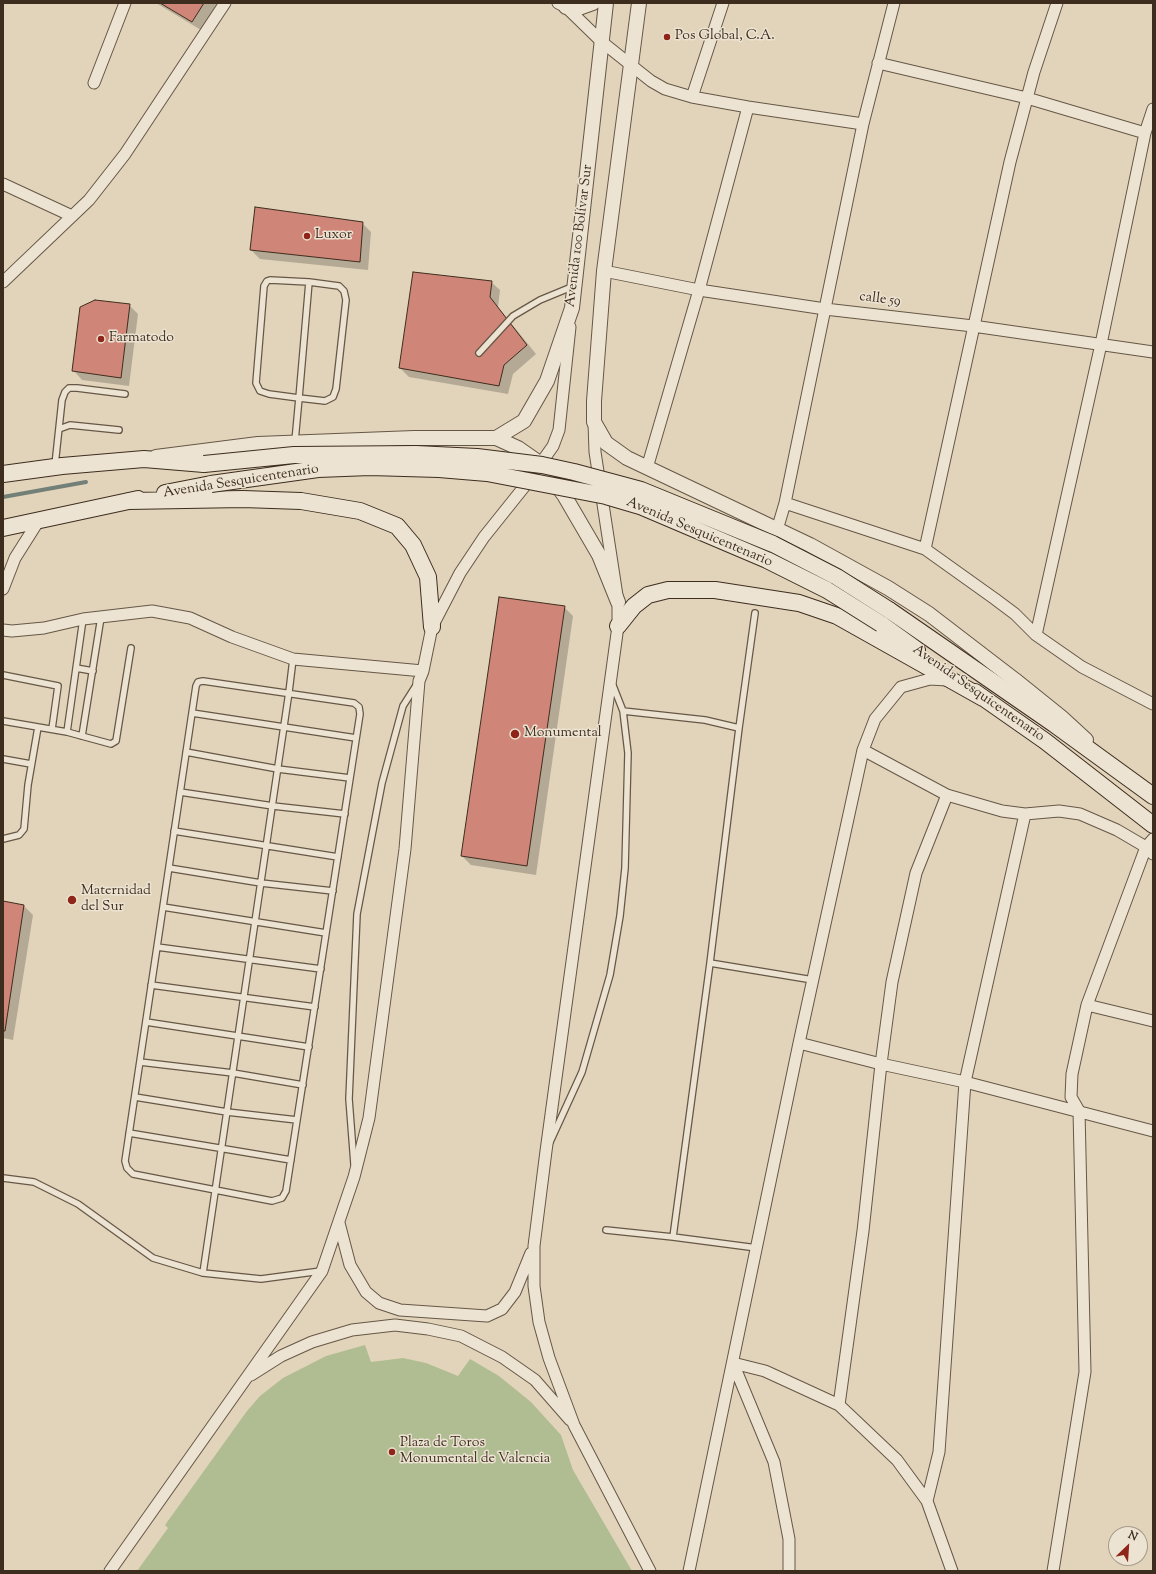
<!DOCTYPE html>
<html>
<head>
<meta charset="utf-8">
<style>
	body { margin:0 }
	#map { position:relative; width:1156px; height:1574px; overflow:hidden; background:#e2d4ba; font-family:"Sorts Mill Goudy",serif }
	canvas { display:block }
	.frame { position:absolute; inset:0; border:4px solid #3d2d1f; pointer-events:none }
	.north { position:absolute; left:1108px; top:1526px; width:40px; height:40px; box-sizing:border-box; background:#ece3d2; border:1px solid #a69a8a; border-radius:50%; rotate:25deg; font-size:11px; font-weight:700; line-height:16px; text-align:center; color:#3d2d1f }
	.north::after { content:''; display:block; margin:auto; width:14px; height:18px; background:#8f2418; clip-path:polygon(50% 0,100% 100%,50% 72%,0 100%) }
</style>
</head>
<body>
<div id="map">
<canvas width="1156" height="1574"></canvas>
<div class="frame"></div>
<div class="north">N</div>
</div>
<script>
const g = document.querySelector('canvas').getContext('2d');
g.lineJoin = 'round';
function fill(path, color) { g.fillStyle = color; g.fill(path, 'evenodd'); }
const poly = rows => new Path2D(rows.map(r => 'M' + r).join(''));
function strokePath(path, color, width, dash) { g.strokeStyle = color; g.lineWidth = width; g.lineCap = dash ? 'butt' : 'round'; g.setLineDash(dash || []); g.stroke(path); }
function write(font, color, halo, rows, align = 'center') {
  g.font = font + ' "Sorts Mill Goudy",serif'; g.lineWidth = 3; g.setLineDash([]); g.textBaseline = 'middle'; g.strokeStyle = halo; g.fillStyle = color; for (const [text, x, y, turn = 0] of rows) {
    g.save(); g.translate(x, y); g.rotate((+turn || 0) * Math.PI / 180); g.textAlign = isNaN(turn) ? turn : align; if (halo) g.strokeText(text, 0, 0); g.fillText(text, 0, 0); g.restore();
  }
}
fill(poly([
	[365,1345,371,1362,403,1358,426,1363,458,1376,470,1359,499,1376,531,1402,561,1435,573,1470,632,1571,137,1571,168,1528,165,1525,247,1411,260,1396,283,1378,326,1356]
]), '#b0bd92');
fill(poly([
	[156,3,217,3,201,30],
	[362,223,371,232,368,270,260,259,251,250],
	[491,282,500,290,498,307,536,354,513,374,508,394,409,377,400,368],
	[129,305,138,314,129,386,82,380,74,371],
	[564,607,573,616,536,875,471,865,462,856],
	[3,902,24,906,33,915,13,1040,3,1038]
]), '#0003');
strokePath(poly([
	[3,497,86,482]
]), '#728077', 4);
const building = poly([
	[160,3,204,3,192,22,160,3],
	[255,207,363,222,360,262,250,250,255,207],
	[413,272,492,281,490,297,527,345,504,365,499,386,399,368,413,272],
	[95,300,130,304,121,378,72,371,80,307,95,300],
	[499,597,565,606,527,866,461,856,499,597],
	[3,901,24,905,5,1031,3,1031,3,901]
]);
fill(building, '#cf8577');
strokePath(building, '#3d2d1f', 1);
const service = poly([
	[479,353,513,316,540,300,574,286],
	[59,429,70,425,119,430],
	[295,441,299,398,309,282,339,286,344,291,346,300,336,389,333,397,325,401,299,398,269,394,260,391,256,383,264,286,267,281,270,280,309,282],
	[55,465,62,400,65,392,69,388,77,388,125,394],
	[76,668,93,671],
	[3,675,58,686,52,729],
	[203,681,354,703,359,707,360,714,286,1191,282,1198,272,1201,133,1174,127,1168,125,1161,196,686,198,682,203,681],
	[623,711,705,720,739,728,710,963,673,1237],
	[192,713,356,738],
	[3,721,67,732,111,744,116,741,131,648],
	[739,728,755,613],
	[67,732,83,619],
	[82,736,101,617],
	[186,752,278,769,350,778],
	[3,759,31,764],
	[180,792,273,806,345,814],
	[174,831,338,857],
	[3,839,19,835,24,829,28,785,38,727],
	[169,868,261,883,333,891],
	[163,907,326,933],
	[157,947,321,969],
	[710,963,813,980],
	[151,985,315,1007],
	[146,1022,309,1047],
	[140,1062,233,1073,303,1085],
	[135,1097,227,1112,297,1120],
	[129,1133,291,1160],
	[550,1142,582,1072,610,975,620,916,625,868,628,753,623,711,612,683],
	[354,1164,349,1099,357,914,382,783,403,706,417,684],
	[3,1178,34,1182,78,1204,153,1258,203,1273,261,1279,321,1271],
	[606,1230,673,1237,757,1248],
	[203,1273,289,692,293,659]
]);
const minor = poly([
	[558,3,566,7,602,42,651,81,665,89,692,97,748,107,863,124],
	[878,63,1027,98,1145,133],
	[94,83,125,3],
	[692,97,723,3],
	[3,184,72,216],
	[604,271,699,290,825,309,973,326,1153,352],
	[3,282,89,200,125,154,225,3],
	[594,423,595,452,618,602,618,626,546,1151,534,1246,534,1286,539,1322,549,1358,574,1425,650,1571],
	[647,468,699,290,748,107],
	[785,503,925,549,995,599,1015,614,1036,635,1082,667,1153,704],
	[777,530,785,503,863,124,894,3],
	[925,549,1010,162,1034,72,1057,3],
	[3,589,15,558,39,520],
	[3,630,12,631,44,628,83,619,152,611,190,618,232,637,293,659,423,671],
	[1036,635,1101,344,1145,133,1153,109],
	[863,750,947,795,1002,811,1025,814,1059,811,1080,814,1117,830,1146,847,1153,854],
	[1087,1005,1153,1021],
	[799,1043,881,1064,965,1082,1153,1131],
	[339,1223,350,1265,366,1292,379,1303,400,1310,487,1316,502,1309,515,1292,531,1253],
	[733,1363,765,1371,839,1405,897,1460,927,1501,952,1571],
	[733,1363,774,1462,789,1539,789,1571],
	[251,1375,281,1356,312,1342,352,1330,395,1325,428,1329,461,1336,502,1357,535,1380,570,1420],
	[839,1405,863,1231,881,1064,892,982,916,873,947,795],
	[927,1501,939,1452,965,1082,1025,814],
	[110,1571,322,1271,354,1177,369,1118,405,849,419,681,423,671,432,627,460,573,484,537,524,487,553,446,559,430,570,327],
	[689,1571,799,1043,863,750,875,719,901,687,930,679,947,680],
	[1053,1571,1085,1372,1079,1111,1071,1097,1072,1074,1087,1005,1146,847,1153,839]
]);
const tertiary = poly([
	[639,3,604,271,594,401,594,422,606,443,627,458,810,545,888,588,929,614,1015,680,1061,717,1086,740],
	[566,7,579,8,593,3],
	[496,438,518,448,541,464,564,495,599,555,618,602],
	[156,457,258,444,414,438,496,438,524,421,547,381,572,308,606,3]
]);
const secondary = poly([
	[3,474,62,466,144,459,204,464],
	[165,493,211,484],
	[128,501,243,499,301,501,360,511,397,526,413,545,428,577,432,627],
	[3,528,138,499],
	[889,610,1054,724,1153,796],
	[881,624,917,650],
	[618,626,634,606,648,595,668,590,715,590,799,603,837,616,983,698],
	[975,692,1045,741,1153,825]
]);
strokePath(service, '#665746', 8);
strokePath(minor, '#665746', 13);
strokePath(tertiary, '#665746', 16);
strokePath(secondary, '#3d2d1f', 18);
strokePath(service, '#ece3d2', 5.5);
strokePath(minor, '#ece3d2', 11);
strokePath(tertiary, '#ece3d2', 14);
strokePath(secondary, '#ece3d2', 16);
const secondaryBridge = poly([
	[204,464,294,455,416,454,477,457,542,465,574,472,641,490,773,544,837,577,889,610],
	[211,484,318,469,370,467,439,469,487,473,606,496,640,506,767,560,827,590,881,624]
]);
strokePath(secondaryBridge, '#3d2d1f', 18, []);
strokePath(secondaryBridge, '#ece3d2', 16);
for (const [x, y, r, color] of [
	[667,37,4,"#8f2418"],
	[307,236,4,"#8f2418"],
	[101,339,4,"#8f2418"],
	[515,734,5,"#8f2418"],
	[72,900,5,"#8f2418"],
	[392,1452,4,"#8f2418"]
]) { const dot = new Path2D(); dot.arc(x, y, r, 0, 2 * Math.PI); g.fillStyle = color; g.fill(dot); strokePath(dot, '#ece3d2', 1.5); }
write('14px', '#3d2d1f', '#ece3d2', [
	["Pos Global, C.A.",675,37],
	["Luxor",315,236],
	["Farmatodo",109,339],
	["Monumental",524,734],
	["Maternidad",81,892],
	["del Sur",81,908],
	["Plaza de Toros",400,1444],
	["Monumental de Valencia",400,1460]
], 'left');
write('14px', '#3d2d1f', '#ece3d2', [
	["Avenida 100 Bolívar Sur",580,236,-83],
	["calle 59",880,300,7],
	["Avenida Sesquicentenario",241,482,-9],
	["Avenida Sesquicentenario",699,533,23],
	["Avenida Sesquicentenario",978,694,35]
]);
</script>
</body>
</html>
